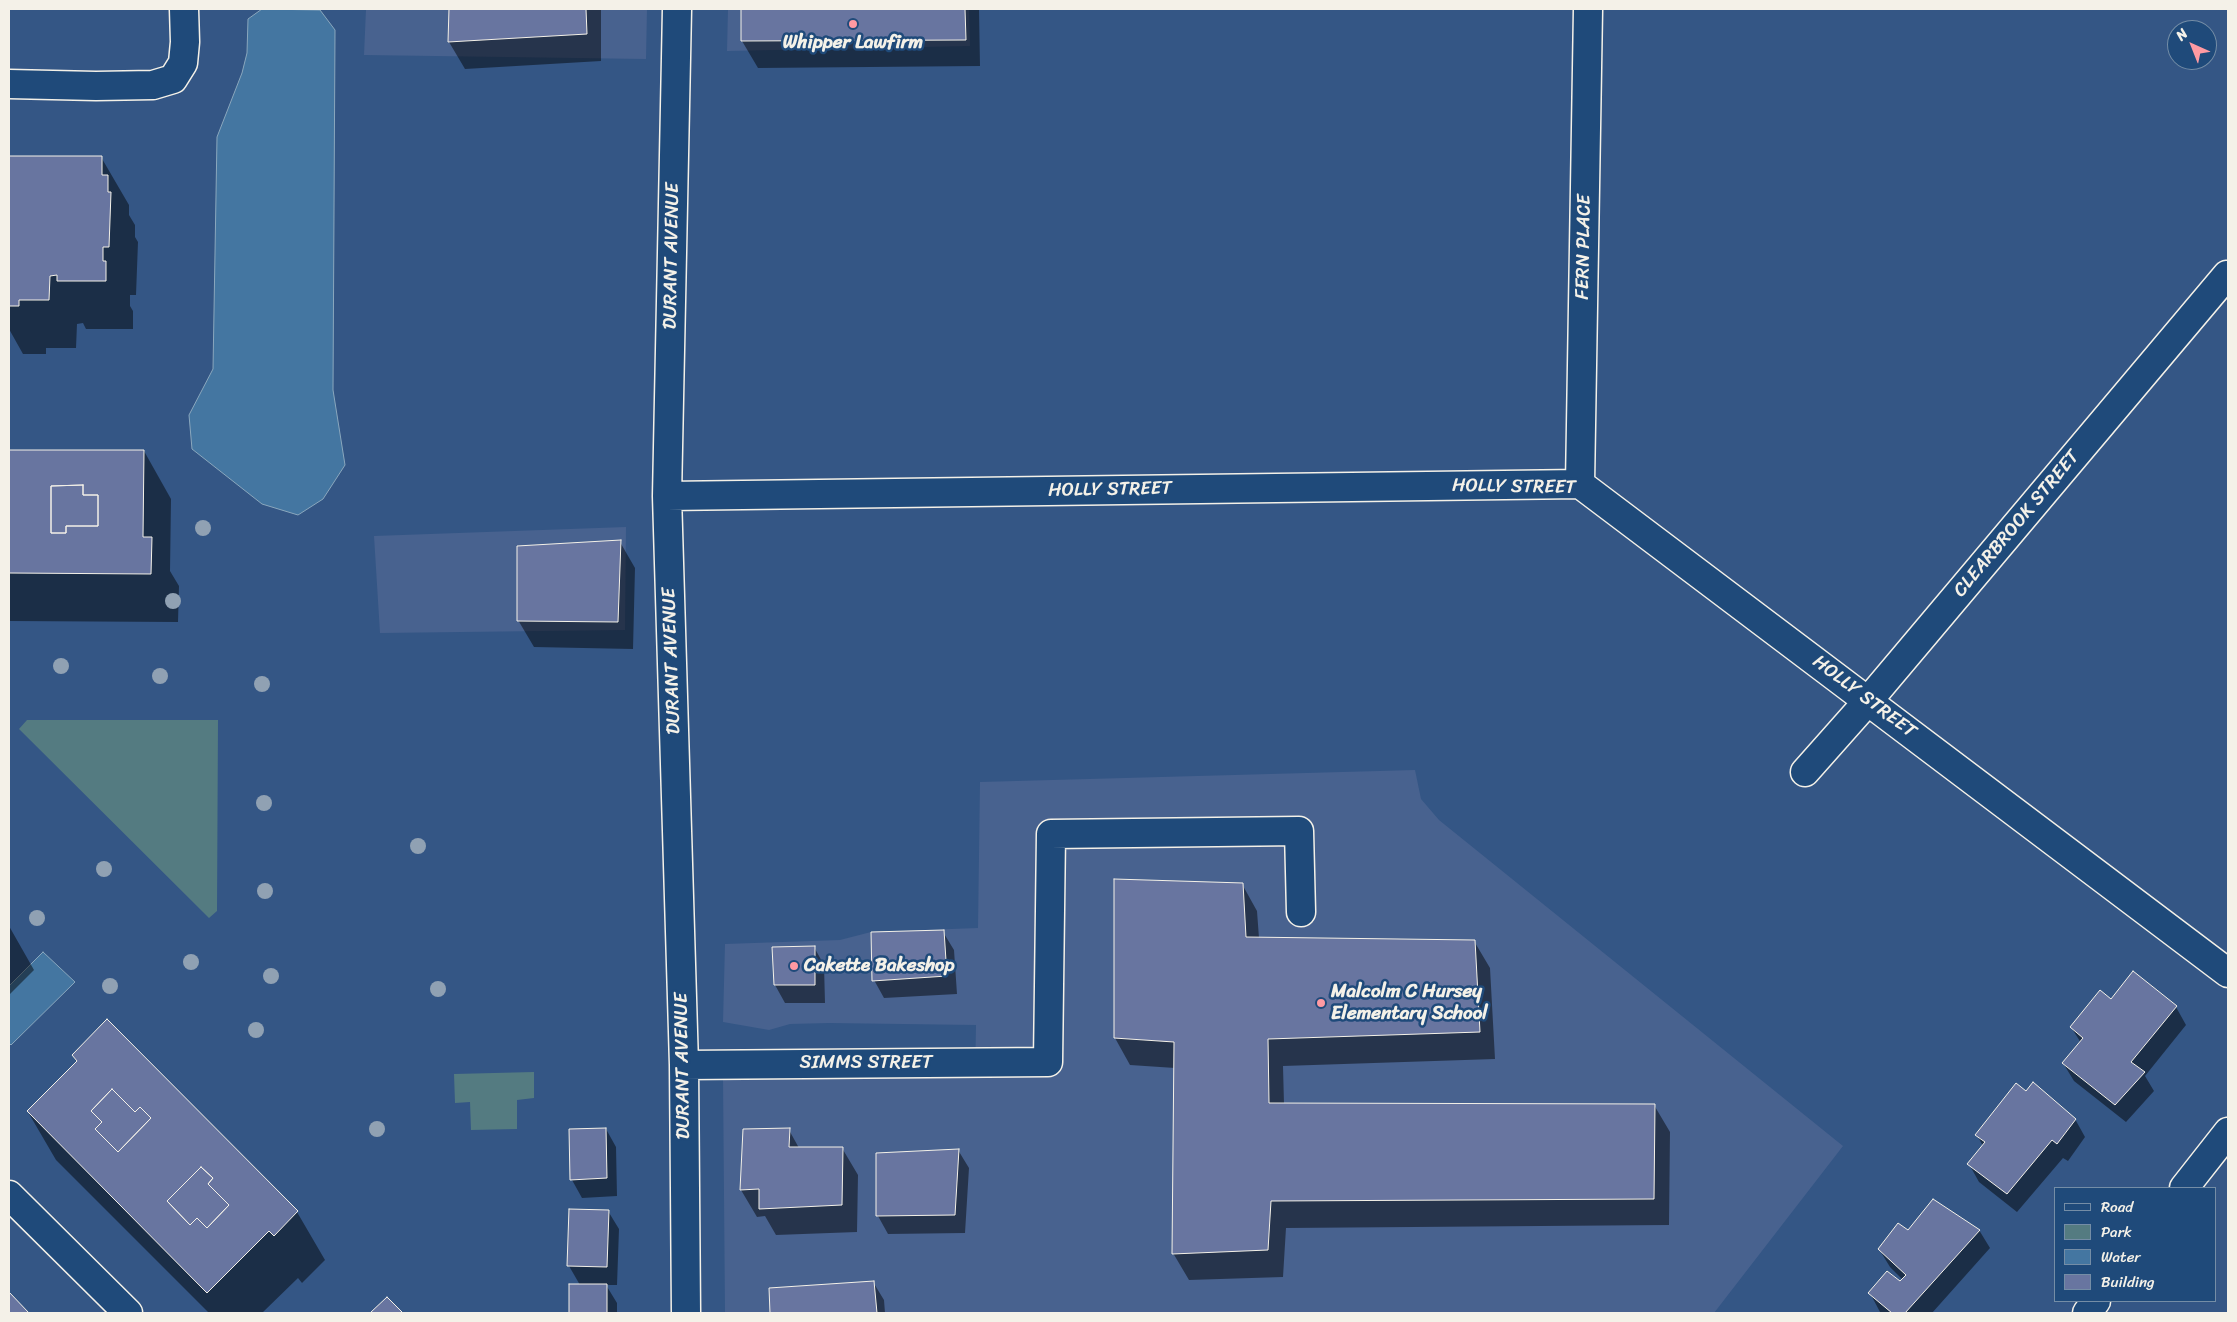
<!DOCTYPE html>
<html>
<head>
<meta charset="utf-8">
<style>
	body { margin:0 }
	#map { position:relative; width:2237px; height:1322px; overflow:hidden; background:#345685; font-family:Sriracha,sans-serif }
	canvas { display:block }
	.frame { position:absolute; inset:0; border:10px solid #f4f1e8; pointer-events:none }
	.legend { position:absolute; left:2054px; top:1187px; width:162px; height:115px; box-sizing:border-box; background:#1f4a7a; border:1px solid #748da6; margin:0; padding:6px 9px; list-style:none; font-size:15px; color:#f4f1e8 }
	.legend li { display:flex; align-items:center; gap:10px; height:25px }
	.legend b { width:25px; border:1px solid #748da6 }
	.north { position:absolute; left:2167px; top:20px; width:50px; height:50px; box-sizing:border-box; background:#1f4a7a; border:1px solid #748da6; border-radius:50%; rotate:316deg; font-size:14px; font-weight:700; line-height:20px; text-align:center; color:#f4f1e8 }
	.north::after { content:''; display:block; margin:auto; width:18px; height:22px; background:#ff9aa2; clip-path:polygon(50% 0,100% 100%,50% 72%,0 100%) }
</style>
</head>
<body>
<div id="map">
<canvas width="2237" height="1322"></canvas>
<div class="frame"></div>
<ul class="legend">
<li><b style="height:6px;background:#1f4a7a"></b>Road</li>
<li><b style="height:14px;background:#547b81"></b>Park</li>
<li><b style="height:14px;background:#4476a1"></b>Water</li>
<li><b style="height:14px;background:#6875a0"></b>Building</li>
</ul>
<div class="north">N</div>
</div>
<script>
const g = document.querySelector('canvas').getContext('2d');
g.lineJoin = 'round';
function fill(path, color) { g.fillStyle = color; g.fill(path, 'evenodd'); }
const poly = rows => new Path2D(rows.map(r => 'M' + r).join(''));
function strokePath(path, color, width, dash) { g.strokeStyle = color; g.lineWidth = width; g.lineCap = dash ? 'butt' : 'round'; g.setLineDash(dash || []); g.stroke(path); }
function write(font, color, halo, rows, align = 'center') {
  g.font = font + ' Sriracha,sans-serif'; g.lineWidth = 5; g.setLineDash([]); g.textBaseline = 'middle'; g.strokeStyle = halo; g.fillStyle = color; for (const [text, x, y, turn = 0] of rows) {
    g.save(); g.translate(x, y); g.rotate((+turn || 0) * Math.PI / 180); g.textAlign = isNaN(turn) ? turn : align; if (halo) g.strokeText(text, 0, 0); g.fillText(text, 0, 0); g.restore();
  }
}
fill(poly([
	[366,9,647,9,646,59,364,55],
	[728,9,969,9,970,46,727,51],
	[626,527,625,630,380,633,374,536],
	[1415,770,1421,799,1439,820,1843,1146,1714,1313,725,1313,723,1077,975,1078,976,1025,829,1023,790,1024,769,1030,723,1022,725,944,840,940,871,932,978,928,980,782]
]), '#48628f');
fill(poly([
	[27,720,218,720,217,911,209,918,19,729],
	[534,1072,534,1098,517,1100,517,1129,471,1130,470,1102,455,1103,454,1074]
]), '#547b81');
const water = poly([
	[262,9,320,10,335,30,333,390,345,465,323,499,298,515,262,504,192,449,189,415,213,369,217,137,242,73,247,53,248,19,262,9],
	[43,952,75,982,11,1045,9,1043,9,986,43,952]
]);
fill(water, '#4476a1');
strokePath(water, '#8aa7bd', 1);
fill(poly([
	[450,9,601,9,601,61,465,69,449,42],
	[742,9,979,9,980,66,758,68,742,41],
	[9,157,101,157,129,205,129,215,135,225,135,237,138,242,136,295,130,295,130,306,133,311,133,329,86,329,83,323,77,324,76,348,46,348,46,354,23,354,9,329],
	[9,451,144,451,171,499,170,571,179,586,178,622,9,621],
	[620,542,635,568,633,649,534,647,518,620],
	[1242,884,1257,911,1259,938,1474,941,1490,968,1495,1059,1283,1066,1284,1104,1654,1105,1670,1132,1669,1225,1286,1228,1283,1277,1189,1280,1173,1253,1175,1068,1130,1065,1115,1038],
	[9,926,34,970,9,995],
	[943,932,954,950,957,994,884,998,874,980],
	[814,947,824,965,825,1003,785,1003,775,985],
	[2112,1001,2176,1007,2186,1025,2145,1076,2154,1091,2126,1122,2074,1081,2063,1063,2081,1043,2071,1027],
	[107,1021,297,1212,325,1260,302,1283,298,1278,262,1313,209,1313,56,1160,28,1112,77,1063,73,1055],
	[2026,1092,2075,1119,2085,1137,2068,1161,2063,1158,2017,1212,1979,1182,1969,1164,1983,1146,1977,1135],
	[606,1129,616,1147,617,1196,582,1198,572,1180],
	[789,1130,799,1148,842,1148,858,1175,857,1232,776,1235,765,1216,757,1217,741,1190],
	[958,1150,969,1168,965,1233,888,1234,878,1216],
	[608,1211,619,1229,617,1285,606,1285,617,1303,617,1313,570,1313,570,1285,580,1285,569,1266],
	[1979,1230,1990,1248,1932,1313,1883,1313,1880,1312,1870,1293,1901,1283,1903,1280,1890,1267,1879,1249,1908,1232],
	[873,1282,884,1300,885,1313,771,1313,770,1289]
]), '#0007');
const building = poly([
	[449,9,586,9,587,34,448,42,449,9],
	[741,9,965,9,966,40,741,41,741,9],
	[9,156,102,156,102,175,108,175,108,192,111,192,109,247,103,247,103,261,106,261,106,281,57,281,57,275,50,276,49,300,19,300,19,306,9,306,9,156],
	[9,450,144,450,143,537,152,537,151,574,9,573,9,450],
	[83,485,83,495,98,495,98,526,66,526,66,533,51,533,51,486,83,485],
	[83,485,83,495,98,495,98,526,66,526,66,533,51,533,51,486,83,485],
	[621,540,618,622,517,621,517,546,621,540],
	[1114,879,1243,883,1246,937,1475,940,1480,1032,1268,1039,1269,1103,1655,1104,1654,1199,1271,1201,1268,1250,1172,1254,1174,1042,1114,1038,1114,879],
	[944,930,947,976,872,981,871,932,944,930],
	[815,946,815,985,774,985,772,947,815,946],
	[2133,971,2177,1006,2131,1062,2145,1072,2115,1105,2062,1063,2083,1038,2070,1027,2100,990,2111,999,2133,971],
	[107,1019,298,1211,274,1236,269,1231,207,1293,27,1111,77,1061,72,1055,107,1019],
	[112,1089,135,1112,140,1107,151,1118,118,1152,95,1129,102,1122,91,1111,112,1089],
	[201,1167,213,1178,208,1184,229,1205,207,1228,197,1218,190,1225,167,1201,201,1167],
	[2033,1082,2076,1119,2057,1144,2052,1140,2007,1194,1967,1164,1985,1142,1975,1135,2016,1083,2026,1091,2033,1082],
	[112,1089,135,1112,140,1107,151,1118,118,1152,95,1129,102,1122,91,1111,112,1089],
	[606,1128,607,1178,570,1180,569,1129,606,1128],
	[790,1128,789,1147,843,1147,842,1205,759,1209,759,1189,740,1190,743,1129,790,1128],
	[959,1149,955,1215,876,1216,876,1153,959,1149],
	[201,1167,213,1178,208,1184,229,1205,207,1228,197,1218,190,1225,167,1201,201,1167],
	[1933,1199,1980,1230,1905,1313,1892,1313,1868,1293,1887,1271,1900,1281,1906,1275,1878,1249,1898,1223,1908,1230,1933,1199],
	[569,1209,609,1210,607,1267,567,1266,569,1209],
	[874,1281,877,1313,770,1313,769,1288,874,1281],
	[569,1284,607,1284,607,1313,569,1313,569,1284],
	[9,1292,29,1313,9,1313,9,1292],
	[387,1297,403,1313,370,1313,387,1297]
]);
fill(building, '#6875a0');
strokePath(building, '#f4f1e8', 1);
const minor = poly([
	[677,9,667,496,684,1065,686,1313],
	[9,84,96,86,153,85,173,79,183,63,185,42,184,9],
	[1580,484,1588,9],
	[667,496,1580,484,2228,973],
	[1805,772,1868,701,2227,275],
	[684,1065,1048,1062,1051,834,1299,831,1301,912],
	[2184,1188,2228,1132],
	[9,1195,128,1313],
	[2087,1313,2096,1301]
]);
strokePath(minor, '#f4f1e8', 31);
strokePath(minor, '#1f4a7a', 28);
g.fillStyle = '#90a1b3';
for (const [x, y] of [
	[203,528],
	[173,601],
	[61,666],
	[160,676],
	[262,684],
	[264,803],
	[418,846],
	[104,869],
	[265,891],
	[37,918],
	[191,962],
	[271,976],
	[110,986],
	[438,989],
	[256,1030],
	[377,1129]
]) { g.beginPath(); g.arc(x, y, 8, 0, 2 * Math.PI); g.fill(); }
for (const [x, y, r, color] of [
	[853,24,5,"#ff9aa2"],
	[794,966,5,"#ff9aa2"],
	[1321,1003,5,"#ff9aa2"]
]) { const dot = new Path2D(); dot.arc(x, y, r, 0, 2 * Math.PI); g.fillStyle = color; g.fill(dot); strokePath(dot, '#1f4a7a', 2); }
write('bold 19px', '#f4f1e8', '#1f4a7a', [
	["Whipper Lawfirm",853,43,"center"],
	["Cakette Bakeshop",804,966],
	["Malcolm C Hursey",1331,992],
	["Elementary School",1331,1014]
], 'left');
write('19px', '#f4f1e8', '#1f4a7a', [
	["FERN PLACE",1584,247,-89],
	["DURANT AVENUE",672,256,-89],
	["HOLLY STREET",1514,487,1],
	["HOLLY STREET",1110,490,-1],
	["CLEARBROOK STREET",2017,524,-50],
	["DURANT AVENUE",672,661,-92],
	["HOLLY STREET",1864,697,37],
	["SIMMS STREET",866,1063],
	["DURANT AVENUE",683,1066,-91]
]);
</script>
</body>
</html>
